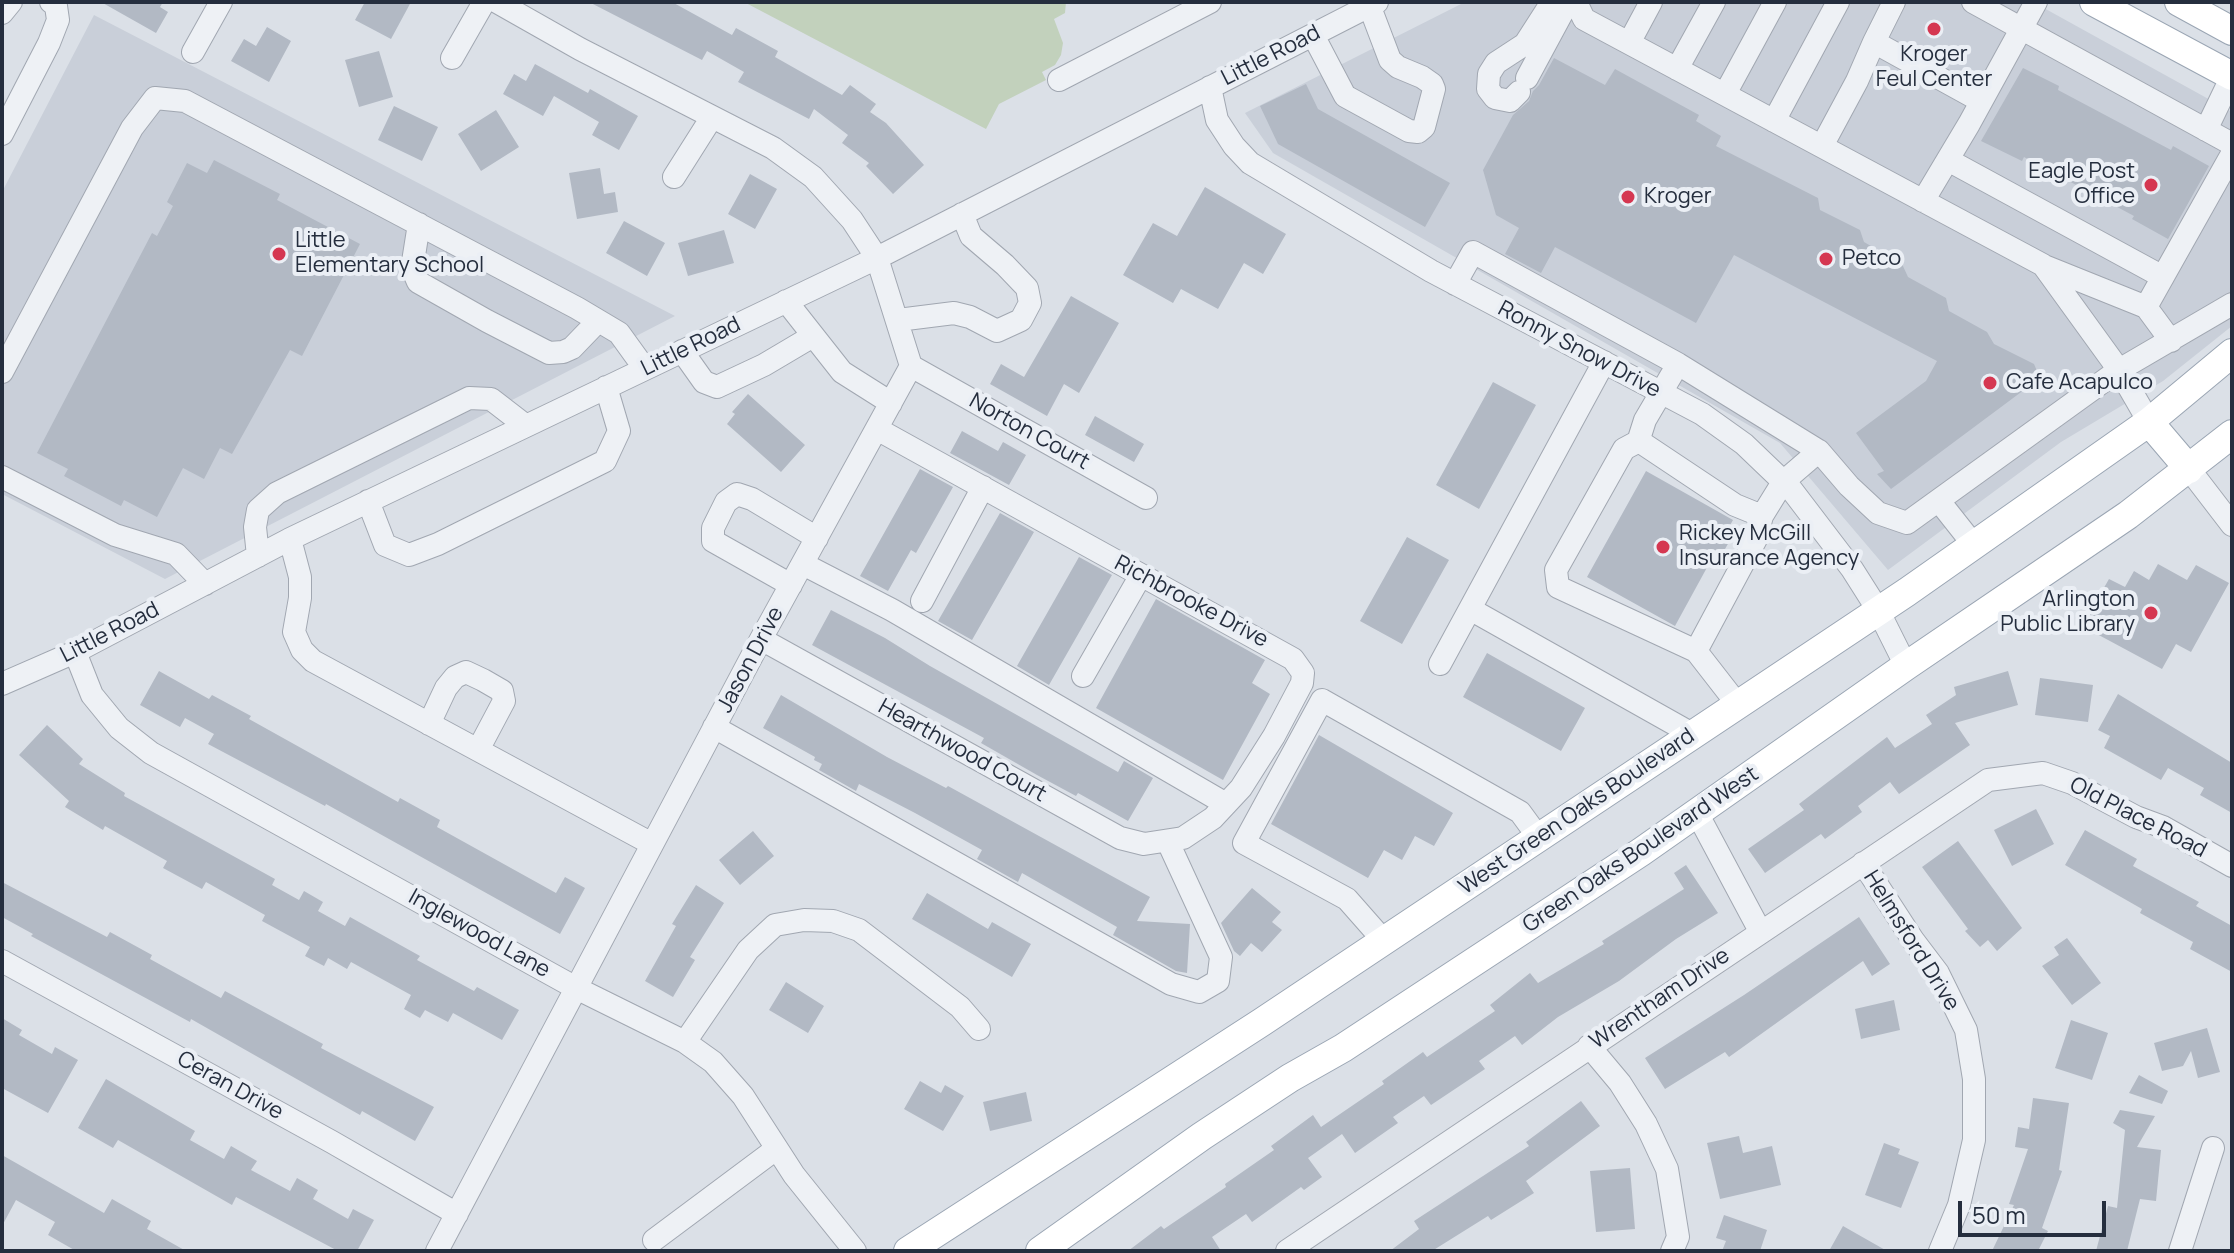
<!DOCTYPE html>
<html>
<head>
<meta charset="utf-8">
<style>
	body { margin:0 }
	#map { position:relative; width:2234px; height:1253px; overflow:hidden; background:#dbe0e7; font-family:Manrope,sans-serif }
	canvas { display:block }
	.frame { position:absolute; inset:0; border:4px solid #252e3e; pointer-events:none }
	.scale { position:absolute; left:1958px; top:1201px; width:148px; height:36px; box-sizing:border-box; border:4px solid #252e3e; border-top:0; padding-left:10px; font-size:24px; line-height:28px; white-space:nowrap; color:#252e3e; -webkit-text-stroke:6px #ebeff5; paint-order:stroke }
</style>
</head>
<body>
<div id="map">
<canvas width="2234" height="1253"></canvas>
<div class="frame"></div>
<div class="scale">50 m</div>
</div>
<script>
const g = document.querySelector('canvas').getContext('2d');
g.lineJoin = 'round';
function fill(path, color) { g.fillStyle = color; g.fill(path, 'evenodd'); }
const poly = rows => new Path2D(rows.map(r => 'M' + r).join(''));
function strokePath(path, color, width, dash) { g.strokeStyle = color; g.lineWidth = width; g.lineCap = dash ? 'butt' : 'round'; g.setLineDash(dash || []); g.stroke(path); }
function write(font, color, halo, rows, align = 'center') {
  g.font = font + ' Manrope,sans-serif'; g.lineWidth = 8; g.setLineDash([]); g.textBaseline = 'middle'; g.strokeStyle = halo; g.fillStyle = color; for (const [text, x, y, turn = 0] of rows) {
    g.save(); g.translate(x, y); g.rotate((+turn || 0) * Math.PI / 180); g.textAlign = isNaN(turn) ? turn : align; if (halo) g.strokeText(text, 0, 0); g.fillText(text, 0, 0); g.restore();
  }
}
fill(poly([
	[1465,2,2033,2,2232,112,2232,326,2163,381,2061,442,1888,570,1780,443,1273,153,1245,113],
	[94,15,675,316,165,579,2,494,2,192]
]), '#c9cfd9');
fill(poly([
	[744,2,1066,2,1065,13,1054,19,1063,43,1061,55,1055,65,1042,72,1046,80,999,104,986,129]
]), '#c2d1bc');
fill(poly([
	[101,2,163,2,160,7,168,12,156,33],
	[365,2,411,2,391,39,355,20],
	[589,2,672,2,732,35,736,28,778,51,775,57,842,95,850,85,876,104,870,112,886,123,924,165,893,194,866,166,869,163,842,143,848,135,814,109,809,119,738,82,744,72,707,51,702,60],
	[267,27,291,41,269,82,231,61,244,39,256,46],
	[379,51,393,97,359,107,345,60],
	[1554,58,1605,85,1615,69,1699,115,1696,121,1721,136,1716,146,1818,198,1820,210,1860,230,1864,242,1902,264,1908,277,1946,298,1949,311,1987,332,1994,344,2034,364,2040,378,1891,489,1877,474,1884,471,1856,433,1926,381,1937,361,1734,255,1696,323,1555,247,1541,273,1505,254,1519,228,1496,215,1483,170,1513,115,1529,101,1533,91,1539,85],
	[535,64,588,93,590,89,638,116,619,150,592,135,599,122,554,96,543,116,503,94,514,74,526,81],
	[2023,68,2059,86,2058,90,2171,150,2173,146,2209,166,2168,239,2132,219,2134,216,2024,157,2022,161,1981,141],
	[1306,84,1318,109,1450,183,1425,227,1278,144,1260,106],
	[394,106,438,127,422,161,378,140],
	[496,110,519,147,481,171,458,134],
	[214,160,280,194,277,200,360,244,302,356,290,350,232,454,220,448,204,479,183,468,157,517,124,500,121,506,64,476,68,469,37,453,152,233,157,236,173,206,167,202,187,163,207,173],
	[600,168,604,194,615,192,618,212,577,219,569,173],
	[750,174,777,189,755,229,728,214],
	[1205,187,1286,234,1263,274,1244,263,1218,309,1181,289,1173,303,1123,275,1153,223,1177,236],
	[624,221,665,243,647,276,606,253],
	[724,230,734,263,688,276,678,243],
	[1071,296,1119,323,1079,393,1064,384,1047,416,990,384,1001,364,1024,377],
	[1493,382,1536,405,1479,509,1436,485],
	[748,394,805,445,781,472,727,424,735,414,732,412],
	[1095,416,1144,444,1134,462,1085,435],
	[962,431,998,451,1003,442,1026,455,1009,485,950,453],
	[920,469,953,487,916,553,911,550,888,591,860,576],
	[1646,471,1733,520,1723,538,1729,542,1716,565,1710,562,1675,626,1587,577],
	[1000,513,1034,532,972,640,938,621],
	[1407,537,1449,560,1402,644,1360,621],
	[1079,557,1112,575,1049,685,1017,666],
	[2158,564,2187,580,2196,565,2229,583,2191,652,2176,644,2162,669,2082,626,2109,579,2125,587,2134,571,2149,580],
	[1156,599,1265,660,1252,683,1270,694,1223,780,1096,708],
	[831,610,885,638,930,666,1118,772,1124,761,1153,778,1128,821,1078,793,1076,796,1037,775,981,743,984,738,812,645],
	[1487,653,1585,708,1561,751,1463,697],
	[159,671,209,699,212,695,251,716,249,719,398,802,400,798,440,820,437,827,556,893,565,877,585,888,560,934,326,804,325,806,208,744,214,734,185,718,180,727,140,705],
	[2008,671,2018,705,1955,723,1970,745,1899,794,1890,782,1858,806,1862,812,1825,839,1821,834,1765,873,1748,849,1804,810,1799,804,1887,737,1895,748,1932,724,1926,715,1956,695,1954,687],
	[2040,678,2093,685,2088,722,2035,715],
	[2118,694,2232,763,2232,813,2200,795,2204,788,2168,768,2161,780,2104,748,2110,736,2098,730],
	[781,695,887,757,946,788,948,786,1150,897,1137,921,1190,924,1187,973,1176,971,1113,935,1117,927,1022,873,1018,882,977,859,982,850,915,813,859,784,856,791,819,770,822,764,814,760,815,757,763,728],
	[47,725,83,759,79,764,125,793,124,796,275,879,272,885,299,900,304,891,323,902,318,911,345,926,350,917,420,956,417,960,474,991,477,987,519,1010,502,1040,453,1013,448,1022,425,1010,420,1018,404,1009,411,995,351,962,347,969,328,958,324,966,305,956,310,947,262,921,265,915,206,882,202,889,163,868,167,861,105,826,103,830,65,807,69,801,19,755],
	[1319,735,1453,813,1434,846,1415,836,1402,860,1384,850,1368,878,1271,824],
	[2036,809,2054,844,2012,866,1994,830],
	[2085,830,2137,859,2133,866,2199,902,2196,906,2232,926,2232,972,2190,949,2193,942,2140,913,2142,909,2065,865],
	[753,831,774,856,740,885,719,860],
	[1958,841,2022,928,1997,951,1988,940,1980,947,1965,931,1968,929,1922,867],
	[1686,865,1718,913,1676,939,1619,981,1558,1017,1522,1045,1515,1036,1479,1061,1485,1069,1431,1105,1424,1096,1393,1117,1398,1123,1355,1153,1342,1134,1308,1158,1322,1177,1304,1190,1301,1187,1252,1222,1246,1214,1212,1237,1221,1251,1128,1251,1161,1226,1164,1229,1226,1187,1225,1184,1274,1150,1271,1146,1313,1115,1321,1127,1384,1084,1382,1081,1423,1052,1427,1057,1495,1011,1490,1005,1530,973,1538,983,1604,944,1602,941,1684,889,1674,873],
	[2,882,107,937,110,932,152,955,150,959,221,998,225,991,323,1044,321,1048,434,1107,415,1141,362,1111,360,1115,191,1019,190,1022,31,936,33,934,2,917],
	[696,885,724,903,690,957,695,960,673,997,645,981,676,926,672,924],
	[1252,888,1281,912,1272,922,1282,930,1262,952,1251,943,1240,956,1234,951,1221,923],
	[927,893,988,929,992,922,1031,944,1012,977,912,919],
	[1859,917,1890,964,1872,976,1863,961,1729,1057,1725,1052,1665,1089,1645,1058,1744,995],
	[2067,938,2101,983,2072,1005,2042,966,2059,955,2054,947],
	[786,982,824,1006,808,1033,769,1010],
	[1894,1000,1900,1030,1861,1039,1855,1009],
	[2,1018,22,1030,19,1035,52,1054,55,1047,78,1060,48,1113,2,1088],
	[2071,1020,2108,1033,2092,1080,2055,1068],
	[2207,1028,2220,1072,2198,1078,2191,1051,2183,1066,2162,1071,2154,1043],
	[2139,1075,2168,1091,2162,1104,2129,1093],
	[106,1079,195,1131,190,1140,224,1159,231,1146,257,1161,251,1170,290,1191,297,1178,318,1190,313,1199,348,1219,353,1209,374,1220,357,1251,338,1251,236,1197,232,1205,118,1140,113,1148,78,1128],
	[920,1081,941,1093,945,1085,964,1096,943,1131,904,1109],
	[1026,1092,1032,1121,990,1131,983,1102],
	[2033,1098,2069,1103,2059,1170,2062,1171,2042,1228,2048,1231,2038,1251,1992,1251,2014,1205,2009,1204,2028,1149,2015,1147,2018,1127,2029,1129],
	[1581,1101,1600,1126,1526,1181,1534,1193,1491,1220,1488,1216,1432,1251,1390,1251,1419,1229,1414,1221,1529,1146,1526,1142],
	[2120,1110,2155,1116,2137,1147,2161,1150,2156,1201,2140,1199,2127,1251,2096,1251,2108,1206,2117,1208,2125,1130,2113,1123],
	[1739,1136,1743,1153,1772,1146,1781,1185,1720,1199,1707,1143],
	[1884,1143,1900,1149,1898,1154,1919,1162,1901,1208,1865,1195],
	[2,1155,104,1213,112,1199,151,1221,147,1229,186,1251,76,1251,48,1235,55,1222,16,1200,2,1226],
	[1630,1168,1635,1229,1596,1232,1590,1171],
	[1724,1215,1767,1230,1760,1251,1722,1251,1726,1241,1716,1238],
	[1843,1226,1887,1251,1829,1251]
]), '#b2b9c4');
const minor = poly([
	[1894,2,1874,42,1981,101],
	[1973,2,2232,144],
	[2,13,11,2],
	[1313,35,1345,96,1409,131,1418,132,1424,127,1434,89,1432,84,1422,77,1398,67,1390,60,1368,2],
	[1629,43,1651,2],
	[193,52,221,2],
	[452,58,484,2],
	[1677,69,1714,2],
	[1527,78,1568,2],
	[1059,80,1210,2],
	[1210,87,1217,120,1234,146,1250,163,1431,271,1702,414,1744,444,1791,489,1852,569,1878,610,1906,666],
	[1519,92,1510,101,1495,98,1488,89,1489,74,1496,63,1525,44,1552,2],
	[1725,94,1775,2],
	[1774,121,1838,2],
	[2206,130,2232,76],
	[2,134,49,43,58,20,56,6,51,2],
	[1822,146,1857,81,1874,42],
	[1948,160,2163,277],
	[674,177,712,117],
	[1923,201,1969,124,2036,2],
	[419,224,412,268,418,282,487,321,549,353,563,352,572,348,598,321],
	[2044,266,2146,307],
	[1455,284,1473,252,1678,364,1819,451,1849,486,1878,513,1907,523,2119,370,2043,265,1584,19,1576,2],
	[786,301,842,372,891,403],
	[898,320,954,313,970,317,997,331,1021,320,1030,303,1027,288,1005,265,971,236,962,214],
	[2171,341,2146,307,2232,154],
	[682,351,704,382,717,387,764,365,813,336],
	[911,366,1146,498],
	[2,372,132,128,155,98,185,101,577,308,619,333,645,369],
	[2149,422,2119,370,2232,304],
	[1638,442,1645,420,1678,364],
	[2189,469,2232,525],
	[2,477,115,535,176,554,205,584],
	[368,501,385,545,409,555,438,544,605,461,619,431,606,387],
	[1939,501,1973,544],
	[290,539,300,577,300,598,294,632,302,650,313,661,652,844],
	[258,556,255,527,258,510,277,493,469,398,491,399,526,426],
	[803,564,892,610,1226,804],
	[791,585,713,541,713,528,726,502,737,494,752,499,817,538],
	[922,601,983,487],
	[1470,609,1694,735],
	[761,639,1120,838,1144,844,1183,838,1213,818,1241,788,1274,736,1302,683,1303,673,1293,659,877,429],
	[1696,651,1558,587,1556,570,1624,449,1639,441,1735,505,1762,516],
	[75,652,92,695,119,728,151,753,576,988,685,1042,713,1062,743,1096,794,1175,855,1251],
	[1440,664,1604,362],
	[1083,676,1141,575],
	[2,684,75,652,290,539,877,258,1377,2],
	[1738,705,1696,651,1756,539,1762,516,1783,482,1819,451],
	[429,724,446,688,455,677,466,672,483,680,502,691,504,701,478,750],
	[714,727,1171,984,1199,992,1218,981,1221,957,1168,842],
	[1697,813,1760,931],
	[1863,863,1913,940,1938,973,1966,1030,1974,1079,1974,1140,1959,1205,1940,1251],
	[1384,941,1347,899,1244,843,1322,700,1520,812,1539,838],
	[2,961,332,1142,457,1214],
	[685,1042,748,950,775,925,804,920,833,921,859,930,960,1007,979,1029],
	[1589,1046,1620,1083,1646,1124,1667,1169,1678,1237,1672,1251],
	[654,1240,776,1149],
	[437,1251,761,639,911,366,877,258,852,220,813,177,773,148,580,49,497,2],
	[1287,1251,1988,780,2043,773,2072,783,2136,817,2163,827,2232,866],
	[2180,1251,2213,1148]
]);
const major = poly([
	[2094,2,2232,76],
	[2179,2,2232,31],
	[2149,422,2189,469],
	[908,1251,1262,1022,1907,592,2149,422,2232,353],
	[1040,1251,1202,1136,1290,1078,1343,1048,1641,852,1906,666,2128,515,2232,434]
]);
strokePath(minor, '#a1a7b1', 24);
strokePath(major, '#9aa5b3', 30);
strokePath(minor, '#eef1f5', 22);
strokePath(major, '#fff', 28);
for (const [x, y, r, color] of [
	[1934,29,8,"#d53751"],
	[2151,185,8,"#d53751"],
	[1628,197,8,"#d53751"],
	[279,254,8,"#d53751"],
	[1826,259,8,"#d53751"],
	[1990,383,8,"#d53751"],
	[1663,547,8,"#d53751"],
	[2151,613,8,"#d53751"]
]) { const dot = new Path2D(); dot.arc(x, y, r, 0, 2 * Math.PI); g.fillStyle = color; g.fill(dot); strokePath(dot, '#ebeff5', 3); }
write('22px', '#252e3e', '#ebeff5', [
	["Kroger",1934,55,"center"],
	["Feul Center",1934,80,"center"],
	["Eagle Post",2135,172,"right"],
	["Office",2135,197,"right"],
	["Kroger",1644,197],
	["Little",295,241],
	["Elementary School",295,266],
	["Petco",1842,259],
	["Cafe Acapulco",2006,383],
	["Rickey McGill",1679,534],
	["Insurance Agency",1679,559],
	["Arlington",2135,600,"right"],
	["Public Library",2135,625,"right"]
], 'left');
write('22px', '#252e3e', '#ebeff5', [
	["Little Road",1271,56,-27],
	["Little Road",691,347,-26],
	["Ronny Snow Drive",1579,350,28],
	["Norton Court",1029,432,29],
	["Richbrooke Drive",1191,602,28],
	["Little Road",110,633,-27],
	["Jason Drive",751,660,-62],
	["Hearthwood Court",962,751,29],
	["West Green Oaks Boulevard",1577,812,-34],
	["Old Place Road",2138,818,27],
	["Green Oaks Boulevard West",1641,850,-34],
	["Inglewood Lane",479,934,29],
	["Helmsford Drive",1911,941,58],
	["Wrentham Drive",1660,999,-34],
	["Ceran Drive",230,1086,29]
]);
</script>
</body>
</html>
